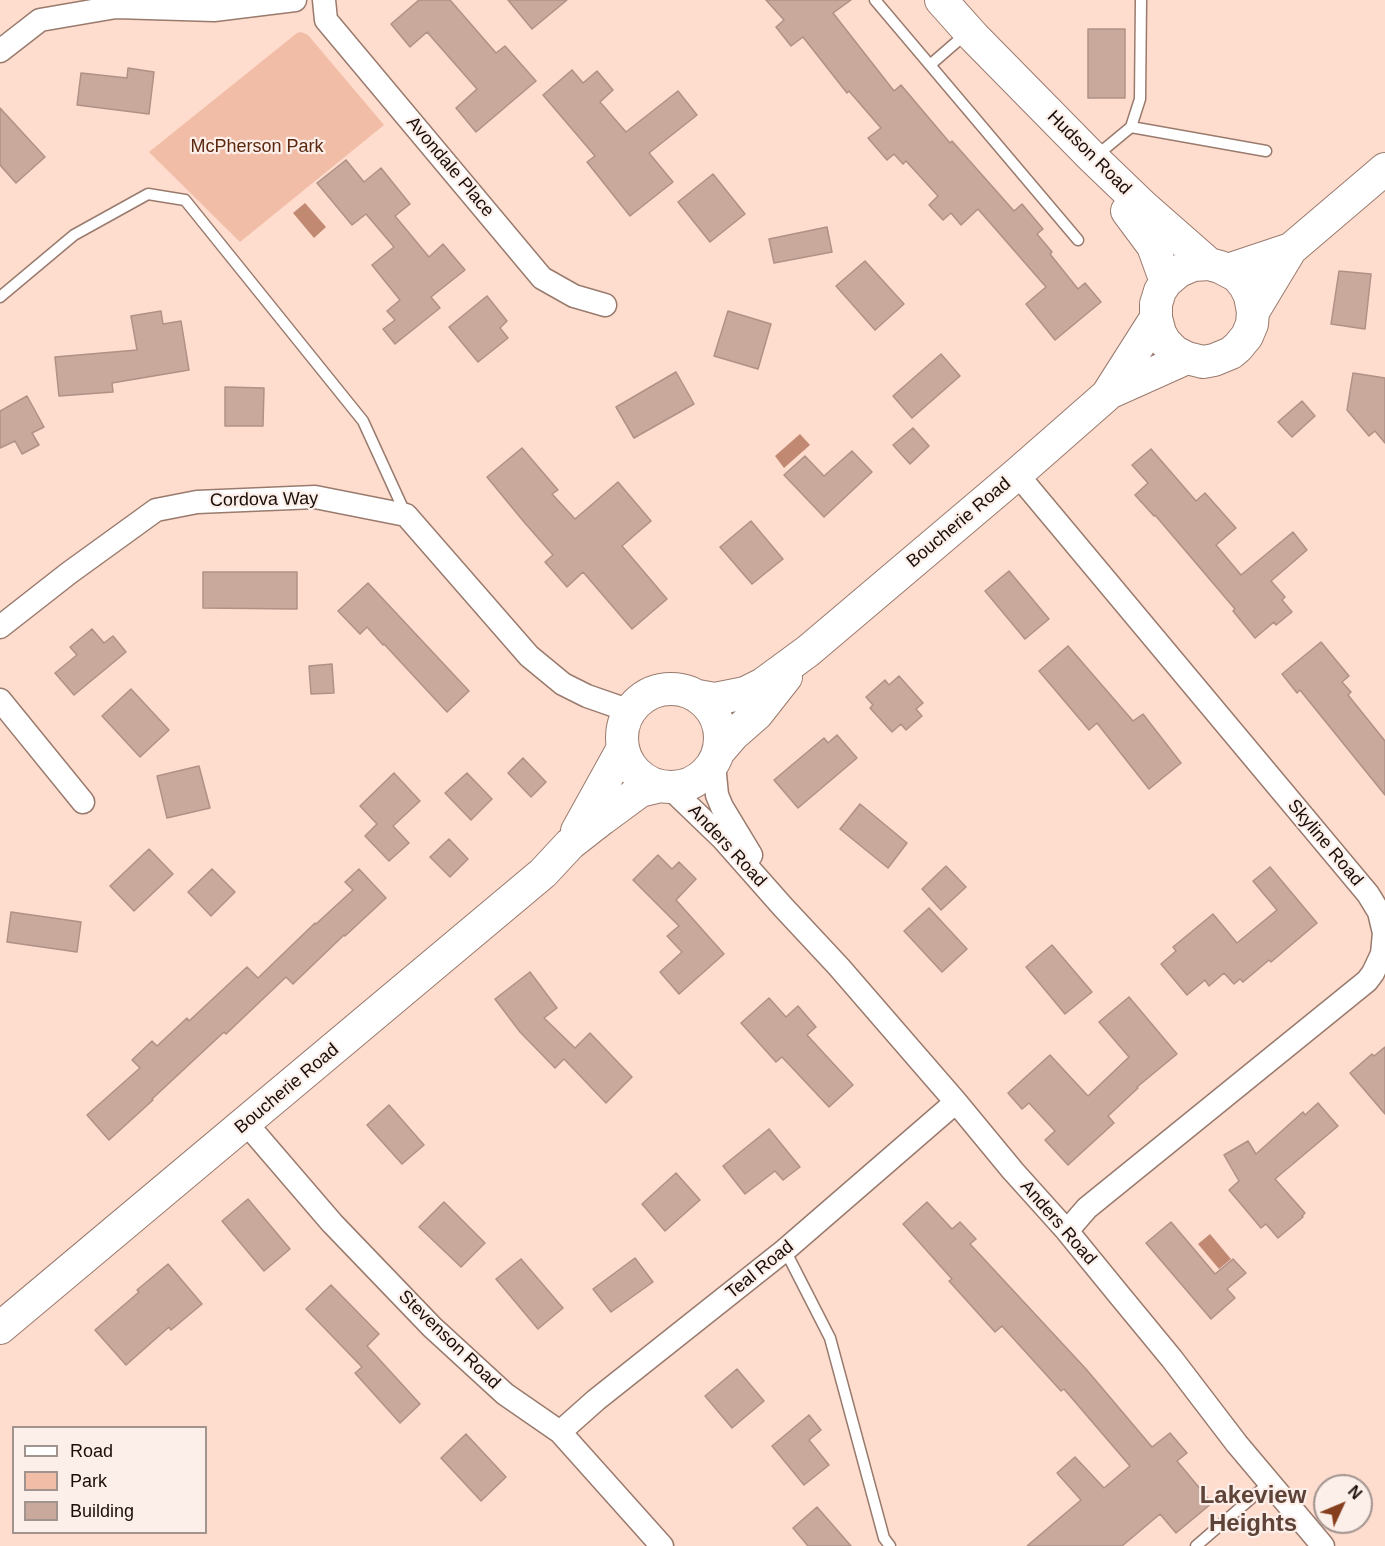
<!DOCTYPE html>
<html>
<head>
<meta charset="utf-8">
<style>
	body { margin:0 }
	#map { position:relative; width:1385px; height:1546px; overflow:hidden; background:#fedcce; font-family:Helvetica,sans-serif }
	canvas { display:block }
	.legend { position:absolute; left:12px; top:1426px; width:195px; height:108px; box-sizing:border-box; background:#fceee8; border:2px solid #a1948f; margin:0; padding:8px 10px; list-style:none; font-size:18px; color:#190e0a }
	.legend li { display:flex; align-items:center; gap:12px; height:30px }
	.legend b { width:30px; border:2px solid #a1948f }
	.north { position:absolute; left:1313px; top:1474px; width:60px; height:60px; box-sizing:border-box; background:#fceee8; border:2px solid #a1948f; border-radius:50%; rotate:46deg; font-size:16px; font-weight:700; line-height:24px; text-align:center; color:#190e0a }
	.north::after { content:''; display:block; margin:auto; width:21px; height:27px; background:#863f1e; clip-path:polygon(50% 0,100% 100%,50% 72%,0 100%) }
</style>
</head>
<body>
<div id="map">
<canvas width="1385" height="1546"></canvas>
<ul class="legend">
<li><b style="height:8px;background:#fff"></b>Road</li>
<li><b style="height:16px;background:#f2bda7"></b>Park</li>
<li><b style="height:16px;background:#c9a99c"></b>Building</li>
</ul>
<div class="north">N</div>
</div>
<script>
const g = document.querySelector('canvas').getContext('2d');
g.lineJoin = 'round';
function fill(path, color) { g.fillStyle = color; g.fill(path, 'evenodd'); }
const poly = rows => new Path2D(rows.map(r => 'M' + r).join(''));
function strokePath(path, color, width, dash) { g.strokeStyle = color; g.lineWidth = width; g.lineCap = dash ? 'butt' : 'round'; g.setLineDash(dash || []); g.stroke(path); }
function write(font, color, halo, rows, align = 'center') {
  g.font = font + ' Helvetica,sans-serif'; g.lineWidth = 4.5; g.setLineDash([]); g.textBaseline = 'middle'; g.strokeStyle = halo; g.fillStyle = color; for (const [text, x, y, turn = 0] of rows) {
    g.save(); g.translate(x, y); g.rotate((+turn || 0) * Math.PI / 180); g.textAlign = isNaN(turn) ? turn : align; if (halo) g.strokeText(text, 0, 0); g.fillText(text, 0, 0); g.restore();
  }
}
fill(poly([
	[301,32,308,35,384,125,240,242,149,152,297,33]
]), '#f2bda7');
fill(poly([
	[305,203,326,227,314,238,293,213],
	[800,434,810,445,784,468,775,456],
	[1210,1234,1231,1259,1219,1269,1198,1244]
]), '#c18972');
const building = poly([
	[419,0,450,0,496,53,505,46,536,81,476,132,456,108,477,89,427,32,410,47,391,24,419,0],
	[508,0,567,0,532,29,508,0],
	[766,0,851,0,833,13,894,91,901,85,950,143,952,141,1014,211,1022,204,1043,229,1037,234,1052,252,1050,254,1078,289,1085,283,1101,302,1055,340,1026,304,1046,287,978,209,961,225,951,213,943,220,929,205,938,196,906,161,903,164,894,154,887,160,868,138,881,128,849,91,847,93,803,37,791,46,776,27,784,20,766,0],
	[1088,29,1125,29,1125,98,1088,98,1088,29],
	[128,68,154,72,149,114,77,105,81,73,127,78,128,68],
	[572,70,583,83,597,71,613,90,600,102,626,132,678,91,697,115,649,153,673,182,630,216,587,162,595,156,543,95,572,70],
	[0,108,45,157,16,183,0,165,0,108],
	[346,160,364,182,381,168,410,204,395,216,429,257,443,244,465,270,431,297,440,308,395,344,383,329,395,320,387,311,400,300,372,265,394,247,366,214,352,225,317,183,346,160],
	[713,174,745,214,710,242,678,202,713,174],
	[827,227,832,252,774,263,769,239,827,227],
	[865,261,904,304,875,330,836,286,865,261],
	[1339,271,1371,274,1365,329,1331,324,1339,271],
	[487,296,507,321,500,328,508,338,478,362,449,327,487,296],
	[161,311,163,324,181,321,189,370,112,383,113,392,59,396,55,357,137,350,131,316,161,311],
	[728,311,771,324,758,369,714,356,728,311],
	[941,354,960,376,912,418,893,396,941,354],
	[676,372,694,404,634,438,616,407,676,372],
	[1353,373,1385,378,1385,443,1375,431,1369,436,1347,410,1353,373],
	[225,387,264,388,263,426,225,426,225,387],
	[27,396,44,427,32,433,39,445,22,454,15,441,0,448,0,411,27,396],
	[1302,401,1315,416,1292,437,1278,422,1302,401],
	[913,428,929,446,910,464,893,445,913,428],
	[522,448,558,490,552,494,575,519,618,482,651,521,622,546,667,599,632,629,583,572,567,587,545,562,553,555,524,522,487,477,522,448],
	[1151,449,1196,501,1205,493,1236,528,1216,545,1241,575,1293,532,1307,550,1271,581,1285,597,1282,600,1292,612,1276,625,1274,622,1255,638,1233,611,1235,609,1155,515,1154,516,1135,495,1148,483,1132,465,1151,449],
	[852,451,872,472,824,517,784,475,805,456,824,476,852,451],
	[751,521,783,559,752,584,720,547,751,521],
	[1009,571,1049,619,1025,639,985,591,1009,571],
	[203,572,297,572,297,609,203,608,203,572],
	[368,583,469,691,447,712,384,644,383,645,367,627,360,634,338,611,368,583],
	[92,629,104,643,113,636,126,652,74,695,55,673,77,655,70,647,92,629],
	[1321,642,1349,676,1342,682,1351,692,1348,695,1385,741,1385,795,1300,690,1297,693,1282,674,1321,642],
	[1068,646,1133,721,1143,714,1181,763,1149,789,1097,723,1089,730,1039,671,1068,646],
	[332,664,334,693,311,694,309,666,332,664],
	[899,676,923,703,916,709,922,716,906,730,901,724,892,732,870,708,873,705,866,697,885,680,889,685,899,676],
	[131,689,169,730,140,757,102,716,131,689],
	[837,735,857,758,798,808,774,780,824,738,828,743,837,735],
	[523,758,546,782,531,797,508,773,523,758],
	[199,766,210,808,167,818,157,776,199,766],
	[394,773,420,801,393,826,409,843,389,861,365,836,377,824,360,806,394,773],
	[467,773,492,799,471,820,445,793,467,773],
	[860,804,907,843,888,868,840,829,860,804],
	[449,839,468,859,450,877,430,857,449,839],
	[149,849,173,874,134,911,110,886,149,849],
	[658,855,672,869,679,862,696,879,676,900,724,954,679,994,660,972,682,952,667,936,679,926,633,880,658,855],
	[946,866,966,887,941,910,922,889,946,866],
	[1270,867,1317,923,1271,962,1269,960,1243,982,1240,979,1234,984,1224,973,1209,986,1205,980,1187,995,1161,964,1176,951,1173,947,1213,914,1237,943,1277,910,1253,881,1270,867],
	[212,869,235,892,211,916,188,892,212,869],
	[359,869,386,898,345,936,344,935,293,984,286,977,226,1034,224,1032,152,1099,153,1100,109,1140,87,1115,140,1068,132,1060,152,1041,157,1046,187,1018,189,1021,247,967,258,978,315,923,316,924,353,890,345,882,359,869],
	[929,908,967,949,942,972,904,931,929,908],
	[11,912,81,922,77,952,7,942,11,912],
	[1052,945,1092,992,1065,1014,1026,967,1052,945],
	[530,972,557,1008,544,1018,575,1048,590,1033,632,1077,606,1103,564,1059,555,1068,520,1032,495,999,530,972],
	[1129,997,1177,1054,1137,1087,1138,1088,1108,1116,1114,1123,1068,1165,1045,1140,1055,1131,1029,1103,1022,1109,1008,1093,1050,1055,1088,1096,1129,1057,1099,1022,1129,997],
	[769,998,786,1017,798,1006,816,1027,807,1035,853,1085,829,1107,782,1057,776,1062,741,1023,769,998],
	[1385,1047,1385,1114,1350,1073,1372,1054,1374,1056,1385,1047],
	[1318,1103,1338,1126,1275,1179,1305,1213,1302,1216,1303,1217,1278,1238,1266,1224,1261,1228,1229,1190,1239,1181,1224,1155,1248,1141,1256,1154,1303,1112,1305,1115,1318,1103],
	[389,1105,424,1145,402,1164,367,1125,389,1105],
	[769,1129,800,1167,783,1180,775,1171,745,1194,723,1166,769,1129],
	[676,1173,700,1200,665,1231,642,1204,676,1173],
	[248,1199,290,1249,264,1271,222,1221,248,1199],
	[444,1202,485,1243,461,1267,419,1227,444,1202],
	[927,1202,952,1229,960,1222,976,1239,970,1244,1086,1369,1152,1447,1170,1433,1187,1453,1177,1461,1212,1503,1176,1533,1160,1514,1122,1546,1027,1546,1081,1500,1057,1473,1075,1457,1104,1488,1130,1466,1064,1389,1061,1391,1002,1326,995,1332,949,1281,952,1279,903,1224,927,1202],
	[1171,1222,1215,1274,1233,1259,1246,1273,1227,1289,1235,1298,1211,1319,1146,1243,1171,1222],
	[635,1258,653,1282,611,1312,593,1289,635,1258],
	[521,1259,563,1308,538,1329,496,1279,521,1259],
	[168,1264,202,1304,171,1330,169,1327,126,1365,95,1330,139,1292,137,1290,168,1264],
	[331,1285,379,1334,367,1346,420,1404,400,1423,355,1373,362,1367,306,1309,331,1285],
	[737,1369,764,1401,732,1428,705,1396,737,1369],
	[809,1415,821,1430,809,1440,829,1465,804,1485,772,1446,809,1415],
	[466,1434,506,1477,481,1501,441,1458,466,1434],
	[817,1507,851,1546,808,1546,793,1528,817,1507]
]);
fill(building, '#c9a99c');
strokePath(building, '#b09185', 1.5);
const lane = poly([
	[875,0,1078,240],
	[930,65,968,32],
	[1131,127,1140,99,1141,0],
	[1096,156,1131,127,1266,151],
	[0,297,74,235,148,194,185,200,363,421,406,515],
	[785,1250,830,1338,884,1538,890,1546],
	[1196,1546,1269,1483]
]);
const street = poly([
	[324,0,326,20,542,278,574,296,605,305],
	[0,51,40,20,116,7,214,10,295,0],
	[1017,474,1368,894,1379,912,1384,933,1382,954,1373,973,1367,981,1087,1208,1067,1231],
	[0,627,69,573,156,510,197,502,315,497,406,515,529,656,563,684,587,696,630,711],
	[0,700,83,802],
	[714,764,717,795,722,807,751,855],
	[669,787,722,838,783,907,839,967,956,1102,1013,1171,1067,1231,1116,1291,1172,1359,1237,1444,1323,1546],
	[246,1123,332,1223,432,1327,505,1394,560,1432,662,1546],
	[560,1432,596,1400,785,1250,956,1102]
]);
const secondary = poly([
	[941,0,974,37,1093,158,1143,206,1209,264],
	[1127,211,1153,246,1166,282],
	[1228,270,1291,249],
	[1253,312,1250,296,1245,286,1237,276,1220,267,1209,264,1193,265,1179,271,1166,282,1160,291,1156,304,1156,318,1160,333,1165,342,1175,352,1187,358,1203,362,1214,360,1231,353,1238,347,1247,336,1252,324,1253,312,1291,249,1385,169],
	[1109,393,1187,358],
	'622 738a49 49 0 1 1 98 0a49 49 0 1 1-98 0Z',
	[698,696,715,699,745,693,763,684,808,651,1017,474,1107,395,1156,318],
	[720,750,733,735,757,714,786,677],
	[577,831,623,748],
	[0,1328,543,873,570,844,602,819,640,791,661,786]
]);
strokePath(lane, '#997b6e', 13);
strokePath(street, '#997b6e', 25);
strokePath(secondary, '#997b6e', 34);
strokePath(lane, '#fff', 10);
strokePath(street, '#fff', 22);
strokePath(secondary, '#fff', 32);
write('18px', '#5d2810', '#fceee8', [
	["McPherson Park",257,147]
]);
write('18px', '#190e0a', '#fceee8', [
	["Hudson Road",1089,153,45],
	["Avondale Place",450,167,50],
	["Cordova Way",264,500,-1],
	["Boucherie Road",959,523,-40],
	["Skyline Road",1325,843,50],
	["Anders Road",727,846,47],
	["Boucherie Road",287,1089,-40],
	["Anders Road",1058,1223,49],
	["Teal Road",760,1270,-39],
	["Stevenson Road",449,1340,44]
]);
write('bold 24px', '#5e4338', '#fceee8', [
	["Lakeview",1253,1496],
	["Heights",1253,1524]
]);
</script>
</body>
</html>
